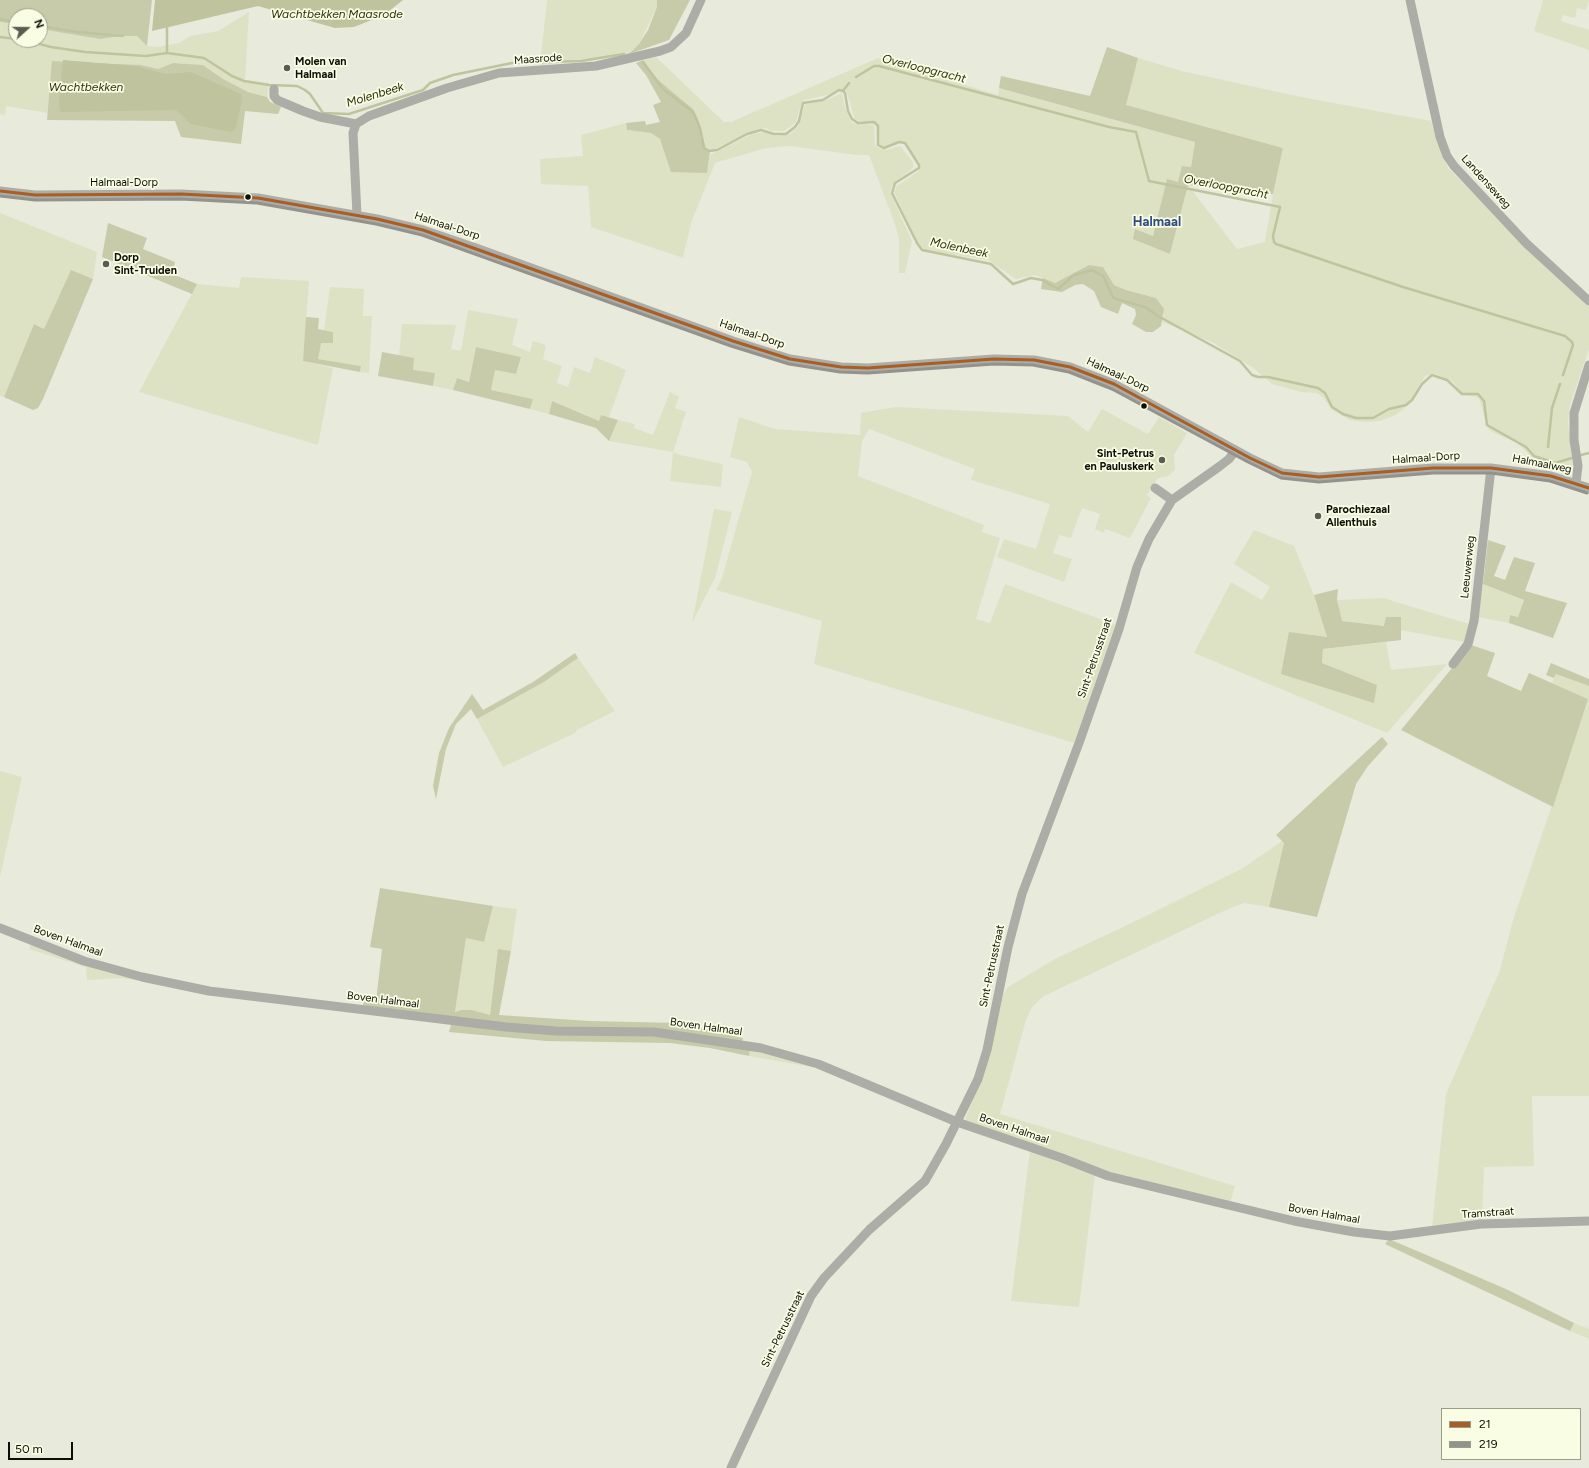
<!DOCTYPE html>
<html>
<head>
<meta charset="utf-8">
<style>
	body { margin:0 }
	#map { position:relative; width:1589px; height:1468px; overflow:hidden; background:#e8eadc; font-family:Figtree,sans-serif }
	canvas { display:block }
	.legend { position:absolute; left:1441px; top:1408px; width:140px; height:52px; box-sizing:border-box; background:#f9fde4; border:1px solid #9b9d8b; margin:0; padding:5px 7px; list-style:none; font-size:12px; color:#0d0e06 }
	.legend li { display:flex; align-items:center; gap:8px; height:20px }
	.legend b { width:20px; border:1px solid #9b9d8b }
	.north { position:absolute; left:8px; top:8px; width:40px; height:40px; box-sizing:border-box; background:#f9fde4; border:1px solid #9b9d8b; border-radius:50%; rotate:69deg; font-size:11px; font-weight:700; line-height:16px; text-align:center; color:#0d0e06 }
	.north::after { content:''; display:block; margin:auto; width:14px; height:18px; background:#5a5b51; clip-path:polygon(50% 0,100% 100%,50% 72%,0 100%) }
	.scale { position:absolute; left:8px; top:1442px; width:65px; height:18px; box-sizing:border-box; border:2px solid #0d0e06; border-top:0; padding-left:5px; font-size:12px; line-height:14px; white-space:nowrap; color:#0d0e06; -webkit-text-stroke:3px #f9fde4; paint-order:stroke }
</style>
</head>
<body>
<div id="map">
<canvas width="1589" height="1468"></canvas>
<ul class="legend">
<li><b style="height:5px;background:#a85e24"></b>21</li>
<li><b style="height:5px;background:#92938f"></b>219</li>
</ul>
<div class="north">N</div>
<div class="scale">50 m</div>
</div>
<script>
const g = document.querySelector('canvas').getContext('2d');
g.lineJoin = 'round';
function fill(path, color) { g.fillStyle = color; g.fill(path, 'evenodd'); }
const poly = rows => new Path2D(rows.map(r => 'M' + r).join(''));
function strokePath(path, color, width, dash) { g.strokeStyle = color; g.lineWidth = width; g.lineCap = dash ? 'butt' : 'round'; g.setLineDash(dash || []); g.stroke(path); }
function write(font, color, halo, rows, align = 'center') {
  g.font = font + ' Figtree,sans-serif'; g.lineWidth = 3.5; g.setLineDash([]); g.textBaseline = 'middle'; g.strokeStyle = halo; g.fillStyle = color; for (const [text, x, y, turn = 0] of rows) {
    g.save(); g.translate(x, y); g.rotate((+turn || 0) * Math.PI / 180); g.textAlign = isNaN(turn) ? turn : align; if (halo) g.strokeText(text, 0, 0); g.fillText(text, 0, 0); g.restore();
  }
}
fill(poly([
	[547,0,657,0,657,7,639,44,629,54,587,61,540,65],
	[1543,0,1589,0,1586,10,1577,8,1575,18,1563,15,1561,21,1589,30,1589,50,1534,31],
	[249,12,245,80,269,83,267,97,248,92,223,79,203,65,173,63,158,69,141,65,53,61,48,113,6,106,5,115,0,114,0,22,16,24,16,40,40,40,40,29,100,39,122,36,137,36,147,46,158,47,179,43,190,36,218,31],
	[656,57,724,122,731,122,878,58,998,95,999,88,1195,142,1191,167,1178,182,1167,180,1153,236,1135,229,1170,254,1188,185,1237,249,1265,242,1273,194,1283,148,1125,105,1138,58,1182,71,1301,97,1431,121,1441,153,1448,168,1589,307,1589,349,1570,405,1568,422,1573,468,1565,474,1550,469,1550,465,1534,459,1517,443,1492,432,1487,427,1480,401,1477,397,1463,395,1453,382,1434,373,1425,376,1408,405,1396,415,1380,421,1366,422,1349,420,1331,409,1324,398,1317,393,1301,392,1272,384,1252,367,1212,342,1162,322,1164,315,1156,298,1126,290,1114,285,1103,267,1089,265,1055,283,1035,275,1016,279,988,260,922,250,917,243,894,192,897,186,919,171,920,163,903,142,898,142,884,147,879,146,877,123,855,120,846,90,837,90,831,94,805,100,802,102,796,122,784,131,771,131,765,128,756,130,710,151,706,149,685,102,657,79,643,60],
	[842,93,845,108,852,123,874,125,875,145,877,147,887,150,900,146,913,162,913,168,893,183,890,192,912,241,905,273,899,273,899,240,895,224,869,155,857,155,790,146,766,148,715,163,691,223,683,258,591,227,588,186,541,184,540,159,583,156,581,135,626,123,627,130,651,133,660,139,665,150,706,173,710,155,752,134,765,132,776,136,790,134,798,127,805,104,827,100],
	[0,213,97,252,93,279,71,271,44,329,34,324,4,397,0,396],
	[241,277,309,281,303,361,333,368,318,445,139,392,197,284,239,288],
	[330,287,364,289,363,316,372,316,369,373,360,372,361,366,317,359,321,343,333,343,333,332,324,330],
	[468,310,518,319,512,345,530,352,533,341,546,345,543,359,562,366,557,383,568,387,574,367,590,373,595,357,626,370,609,417,601,415,599,421,552,401,549,414,530,409,533,399,491,390,495,370,516,374,521,357,476,347,469,382,457,378,453,390,433,386,435,373,412,371,399,356,402,324,456,325,451,349,461,351],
	[670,392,679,397,675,408,686,412,673,452,680,455,723,464,721,487,670,481,673,452,609,441,618,420,635,424,634,428,653,435],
	[895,407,1068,416,1088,432,1102,409,1148,434,1159,417,1187,433,1174,455,1175,470,1168,476,1158,478,1147,495,1151,498,1130,538,1105,529,1104,533,1095,529,1100,514,1082,508,1071,538,1059,535,1053,553,1072,559,1064,582,997,557,1004,539,1036,549,1050,504,971,480,975,469,869,429,862,441,858,476,984,525,982,532,1000,538,976,619,990,623,1005,584,1116,625,1074,743,814,664,822,621,716,590,721,581,752,472,747,462,730,457,739,417,775,429,860,435,861,413],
	[714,509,732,512,715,578,692,623],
	[1254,530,1294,546,1314,595,1327,637,1282,674,1377,685,1322,663,1323,649,1386,642,1391,670,1447,664,1387,733,1194,653,1231,582,1262,600,1270,587,1234,564],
	[1483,584,1524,600,1518,617,1510,615,1509,623,1478,617],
	[1383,598,1469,624,1464,642,1401,630,1401,617,1384,626,1341,621,1337,600],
	[578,658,615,711,577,730,575,733,503,767,477,719,544,682],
	[1556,674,1589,686,1589,1096,1532,1096,1534,1166,1484,1167,1482,1221,1432,1227,1446,1094,1500,970,1513,920,1588,699,1552,683],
	[0,771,22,777,0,877],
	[1282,841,1284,843,1269,907,1244,903,1226,910,1044,996,1032,1007,1026,1020,1000,1114,1235,1186,1230,1203,1114,1175,966,1121,966,1117,990,1054,1002,996,1008,987,1055,959,1142,918,1243,868],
	[493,906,517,909,511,951,498,950,490,1015,472,1010,461,1010,455,1012,466,938,484,942],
	[31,943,177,987,122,978,87,980,86,967,29,949],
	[750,1048,823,1069,749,1056],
	[1030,1151,1095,1175,1079,1307,1011,1301],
	[1574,1323,1589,1329,1589,1339,1570,1331]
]), '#dee2c5');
fill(poly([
	[0,0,152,0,147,46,137,36,122,36,100,39,40,29,40,16,16,16,16,24,0,22],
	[657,0,690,0,669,40,629,54,639,44,648,30,657,7],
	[1107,47,1138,58,1126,105,1283,148,1273,194,1188,185,1170,254,1133,239,1135,229,1153,236,1167,179,1178,182,1182,166,1191,167,1195,142,999,88,1001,76,1090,96],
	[643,60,657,79,693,109,698,119,706,149,710,151,707,173,671,172,660,139,651,133,627,130,626,123,645,121,646,125,660,122,653,105,661,102,646,75,636,63],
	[52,61,141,65,158,69,173,63,203,65,223,79,248,92,267,97,270,102,281,107,278,114,245,111,241,144,181,137,175,121,47,120],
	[108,223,147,238,143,249,175,262,172,274,197,284,192,294,102,257],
	[1089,265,1103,267,1114,285,1126,290,1156,298,1164,309,1161,326,1153,332,1146,332,1132,324,1136,315,1135,309,1122,303,1118,314,1101,307,1094,291,1083,284,1075,285,1062,292,1041,289,1043,278,1055,283],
	[71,270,93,279,43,399,38,408,33,410,4,397,34,324,44,329],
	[306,317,319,318,318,329,333,332,333,343,321,343,318,359,361,366,360,372,303,361],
	[476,347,521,357,516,374,495,370,491,390,533,399,530,409,453,390,457,378,469,382],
	[382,352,414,358,413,370,435,373,433,386,378,376],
	[552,401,599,421,601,415,618,420,609,441,596,428,549,414],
	[1488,540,1506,546,1494,576,1505,580,1514,557,1535,563,1525,591,1567,603,1553,638,1509,623,1510,615,1518,617,1524,600,1483,584],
	[1338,589,1337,600,1342,621,1384,626,1386,617,1401,617,1401,640,1323,649,1322,663,1377,685,1374,703,1281,674,1289,632,1327,637,1314,595],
	[1471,645,1495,653,1487,676,1521,691,1529,673,1588,699,1553,807,1401,730],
	[575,653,578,658,544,682,477,719,471,709,456,724,446,749,436,799,433,786,439,753,449,728,472,694,483,710,533,682],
	[1551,663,1589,679,1589,686,1556,674,1554,678,1546,675],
	[1382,737,1388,744,1368,766,1356,784,1317,917,1269,907,1284,843,1276,835],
	[380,888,493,906,484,942,466,938,455,1012,461,1010,472,1010,490,1015,498,949,511,951,499,1015,589,1021,679,1023,743,1038,742,1042,653,1036,750,1048,749,1056,710,1048,670,1043,546,1041,449,1032,453,1018,363,1006,364,1000,376,1001,382,949,370,947],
	[1389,1239,1506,1289,1574,1323,1570,1331,1385,1244]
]), '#c7cbaa');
fill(poly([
	[155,0,403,0,384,15,354,27,335,28,258,6,152,31],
	[63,60,135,66,166,74,191,72,241,94,242,101,235,130,231,132,191,124,176,110,60,112,59,102]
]), '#bfc49e');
strokePath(poly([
	[0,19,16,22],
	[40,26,77,32,123,36],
	[0,37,16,39],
	[24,40,51,47,85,52,146,56,167,53,204,58,232,76,244,81,269,85,297,86,305,90,310,94,323,113,349,114,423,90,430,83,453,75,512,63,581,61,624,54],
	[167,53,167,26],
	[643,62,663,89,693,112,700,128,704,148,709,151,717,150,747,134,761,130,774,134,786,134,795,127,799,121,803,103,823,100,839,90,843,91,845,93,848,111,852,119,858,123,874,122,878,126,878,145,884,148,899,142,905,143,919,165,919,168,895,183,892,193,917,243,922,250,991,264,1013,284,1031,278,1042,280,1058,289,1074,275,1092,270,1103,276,1113,297,1116,299,1145,307,1158,316,1240,361,1252,375,1258,377,1268,377,1318,388,1325,393,1332,407,1343,414,1356,418,1373,418,1389,409,1406,405,1412,400,1422,384,1432,375,1447,380,1462,394,1478,394,1484,401,1487,425,1526,447,1534,456,1555,463,1572,458],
	[856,77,874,66,879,66,1109,127,1136,132,1149,181,1280,207,1273,236,1274,242,1276,244,1403,287,1565,336,1572,342,1573,345,1563,375],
	[843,91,849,83],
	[1548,447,1552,408,1560,384],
	[1581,455,1589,453]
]), '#bfc49e', 2.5);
strokePath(poly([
	[1410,0,1440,137,1447,156,1454,166,1526,243,1589,301],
	[274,89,274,96,277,100,303,111,320,117,356,124],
	[0,191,35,195,181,194,258,198,377,219,423,230,476,248,733,341,790,359,841,367,868,368,994,359,1034,360,1070,367,1114,384,1250,458,1282,473,1319,477,1433,468,1491,468,1551,476,1589,488],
	[357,215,353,133,356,124,369,116,447,88,499,73,596,66,660,51,671,47,686,33,701,0],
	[1576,483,1578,466,1574,440,1574,413,1589,365],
	[1155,488,1172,500],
	[1453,664,1468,644,1474,621,1491,468],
	[0,928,84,961,142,977,209,991,506,1027,556,1031,654,1032,761,1048,818,1064,957,1122,1062,1158,1108,1176,1294,1221,1354,1232,1390,1236,1481,1224,1589,1221],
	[731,1468,811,1296,824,1278,869,1230,925,1181,946,1144,978,1079,987,1050,1008,947,1022,894,1079,743,1119,629,1137,567,1149,539,1172,500,1220,466,1229,459,1235,451]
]), '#acada6', 9);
strokePath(poly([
	[0,191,35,195,181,194,258,198,377,219,423,230,733,341,790,359,841,367,868,368,994,359,1034,360,1070,367,1114,384,1250,458,1282,473,1319,477,1433,468,1491,468,1551,476,1589,488]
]), '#a85e24', 3);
strokePath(poly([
	[0,196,35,200,181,199,257,203,376,224,422,235,731,346,789,364,840,372,868,373,994,364,1033,365,1069,372,1112,389,1248,462,1281,478,1319,482,1433,473,1491,473,1550,481,1587,493]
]), '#92938f', 3);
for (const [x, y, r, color] of [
	[287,68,4,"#5a5b51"],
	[248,197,3.5,"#0d0e06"],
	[106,264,4,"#5a5b51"],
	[1144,406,3.5,"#0d0e06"],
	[1162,460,4,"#5a5b51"],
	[1318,516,4,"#5a5b51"]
]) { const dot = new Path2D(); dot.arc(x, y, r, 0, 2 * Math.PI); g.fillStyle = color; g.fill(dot); strokePath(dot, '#f9fde4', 1.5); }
write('11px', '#0d0e06', '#f9fde4', [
	["Maasrode",538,59,-4],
	["Landenseweg",1486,182,48],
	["Halmaal-Dorp",124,183],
	["Halmaal-Dorp",447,226,18],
	["Halmaal-Dorp",752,334,19],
	["Halmaal-Dorp",1118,375,25],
	["Halmaal-Dorp",1426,458,-4],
	["Halmaalweg",1542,464,11],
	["Leeuwerweg",1468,567,-84],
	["Sint-Petrusstraat",1095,658,-71],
	["Boven Halmaal",68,941,20],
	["Sint-Petrusstraat",992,966,-78],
	["Boven Halmaal",383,1000,7],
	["Boven Halmaal",706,1027,8],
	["Boven Halmaal",1014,1129,19],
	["Tramstraat",1488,1213,-4],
	["Boven Halmaal",1324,1214,10],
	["Sint-Petrusstraat",783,1329,-64]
]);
write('bold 11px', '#0d0e06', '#f9fde4', [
	["Molen van",295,62],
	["Halmaal",295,75],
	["Dorp",114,258],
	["Sint-Truiden",114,271],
	["Sint-Petrus",1154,454,"right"],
	["en Pauluskerk",1154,467,"right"],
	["Parochiezaal",1326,510],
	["Allenthuis",1326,523]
], 'left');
write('italic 12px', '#2d300a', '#f9fde4', [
	["Wachtbekken Maasrode",337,14],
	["Overloopgracht",924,69,14],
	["Wachtbekken",86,87],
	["Molenbeek",375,95,-17],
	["Overloopgracht",1226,187,11],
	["Molenbeek",959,248,12]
]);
write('bold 13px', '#2f4a83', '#f9fde4', [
	["Halmaal",1157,222]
]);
</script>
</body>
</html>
